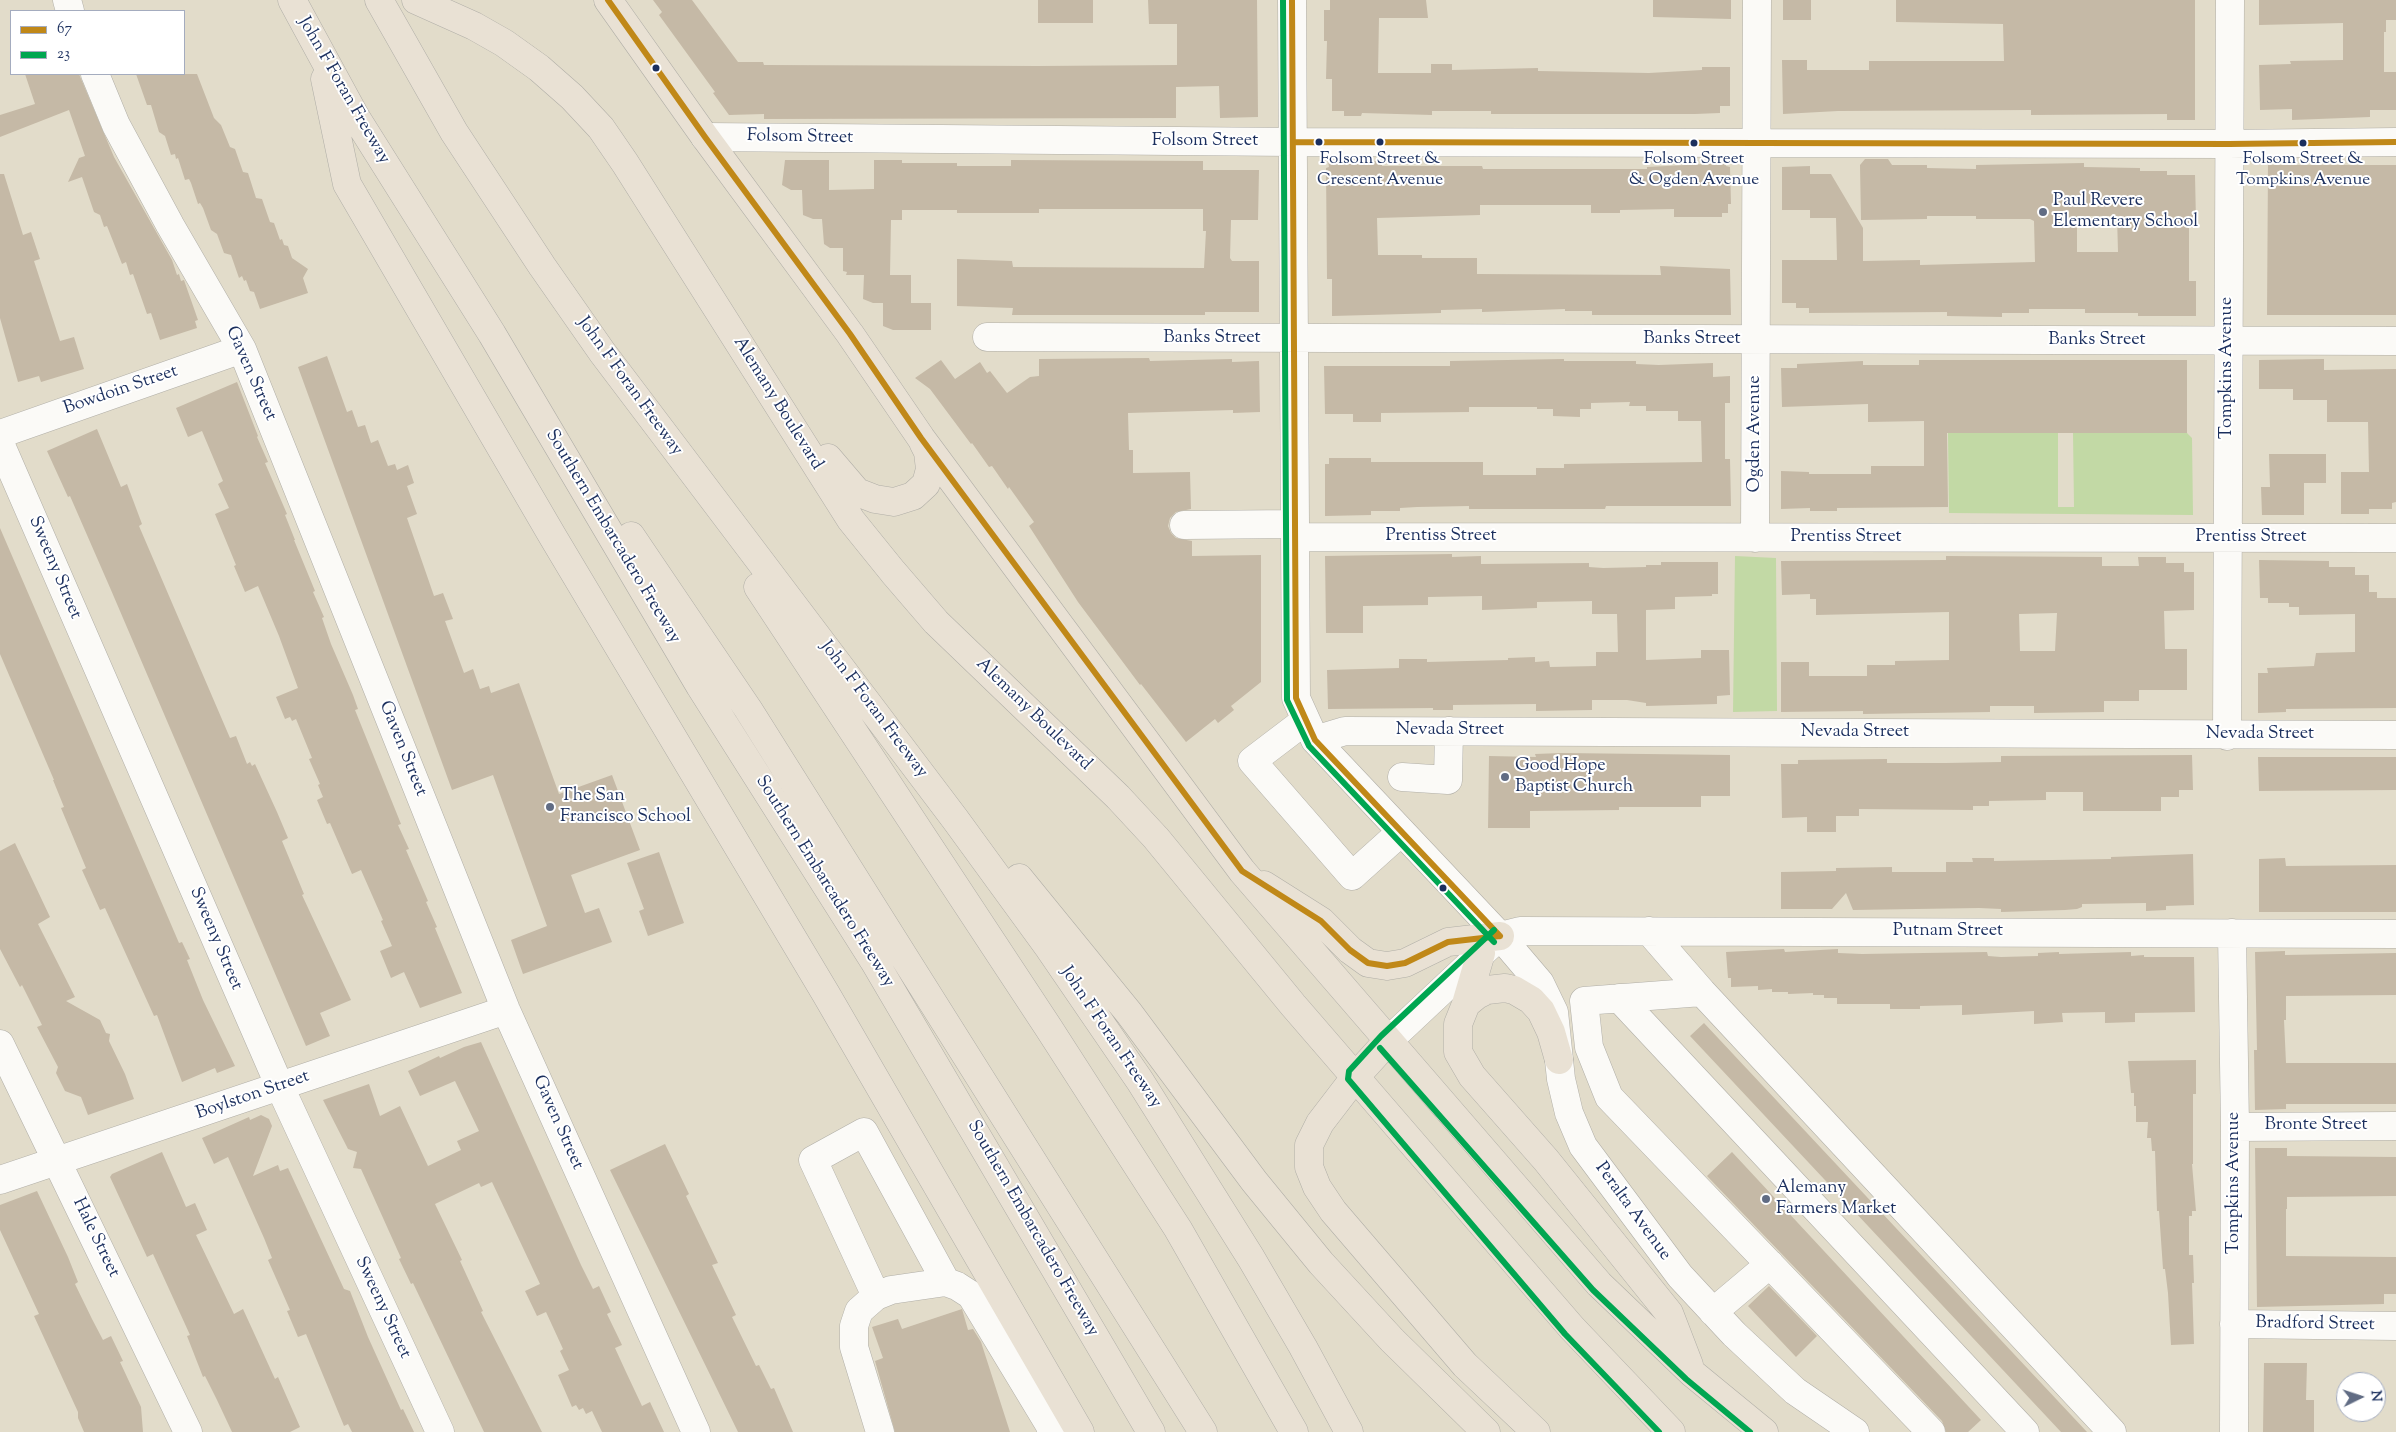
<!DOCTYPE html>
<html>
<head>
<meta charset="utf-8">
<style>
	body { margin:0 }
	#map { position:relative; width:2396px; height:1432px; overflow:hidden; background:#e2dcca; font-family:"Sorts Mill Goudy",serif }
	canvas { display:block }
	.legend { position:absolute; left:10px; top:10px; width:175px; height:65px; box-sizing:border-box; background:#fff; border:1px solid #a4acbf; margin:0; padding:6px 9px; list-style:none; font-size:15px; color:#1b2f5e }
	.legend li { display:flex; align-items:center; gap:10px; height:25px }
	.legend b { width:25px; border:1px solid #a4acbf }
	.north { position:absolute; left:2336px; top:1372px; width:50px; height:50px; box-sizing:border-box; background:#fff; border:1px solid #a4acbf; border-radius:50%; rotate:86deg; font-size:14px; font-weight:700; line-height:20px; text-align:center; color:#1b2f5e }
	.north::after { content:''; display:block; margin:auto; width:18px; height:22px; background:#616c84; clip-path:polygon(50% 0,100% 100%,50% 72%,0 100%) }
</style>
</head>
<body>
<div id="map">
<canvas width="2396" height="1432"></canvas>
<ul class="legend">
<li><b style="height:6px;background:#c08818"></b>67</li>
<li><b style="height:6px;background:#00a651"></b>23</li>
</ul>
<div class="north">N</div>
</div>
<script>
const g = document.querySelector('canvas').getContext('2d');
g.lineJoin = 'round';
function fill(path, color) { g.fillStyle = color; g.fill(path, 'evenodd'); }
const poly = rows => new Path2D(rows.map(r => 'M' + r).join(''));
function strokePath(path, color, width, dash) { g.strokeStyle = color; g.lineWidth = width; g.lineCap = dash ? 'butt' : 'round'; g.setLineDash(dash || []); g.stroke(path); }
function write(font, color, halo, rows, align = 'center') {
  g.font = font + ' "Sorts Mill Goudy",serif'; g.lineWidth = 4; g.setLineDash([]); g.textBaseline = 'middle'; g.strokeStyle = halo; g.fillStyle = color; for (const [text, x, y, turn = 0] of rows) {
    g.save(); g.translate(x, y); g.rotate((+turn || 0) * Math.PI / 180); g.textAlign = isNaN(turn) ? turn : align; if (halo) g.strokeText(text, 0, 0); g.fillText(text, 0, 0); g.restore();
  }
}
fill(poly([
	[1948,433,2058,433,2058,507,2074,507,2073,433,2187,433,2192,438,2193,515,1949,513],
	[1735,556,1776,558,1777,711,1733,712]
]), '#c2d9a5');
fill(poly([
	[653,0,692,0,738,62,763,62,764,65,1039,66,1177,65,1177,24,1149,24,1148,0,1257,0,1258,117,1220,118,1219,86,1176,87,1176,118,764,119,764,114,729,115,713,93,715,92,659,15,662,12],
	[1038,0,1093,0,1093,23,1038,23],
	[1330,0,1426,0,1428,18,1379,18,1378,73,1431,73,1431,64,1452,64,1452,70,1538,68,1538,71,1649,73,1702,70,1702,67,1730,67,1730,106,1720,106,1720,113,1695,114,1491,114,1491,111,1432,111,1432,115,1362,113,1361,116,1344,116,1344,111,1332,111,1332,79,1326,79,1327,41,1324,41,1324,10,1330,10],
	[1653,0,1731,0,1731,19,1653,17],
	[1783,0,1811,0,1811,20,1783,20],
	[1896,0,2195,0,2195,120,2167,120,2167,114,2031,115,2031,110,1838,111,1783,114,1782,60,1807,60,1807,70,1869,70,1869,61,2004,61,2003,24,1896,22],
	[2259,0,2396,0,2396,20,2386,20,2386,32,2384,32,2384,72,2396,72,2396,110,2370,110,2370,117,2292,120,2292,109,2260,110,2259,65,2291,64,2290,61,2343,60,2343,23,2259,25],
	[25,74,79,74,114,157,172,260,177,275,179,274,181,281,184,280,185,283,198,320,195,321,197,328,160,340,151,313,147,314,133,274,130,275,126,262,122,264,107,226,104,227,100,215,94,212,82,177,68,182,79,158,85,156,69,110,0,137,0,115,35,104],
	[136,74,197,74,214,118,221,125,230,147,235,149,243,172,248,173,256,198,262,199,270,222,274,223,280,240,282,239,284,245,288,246,292,258,308,269,303,278,308,293,260,309,254,292,250,291,246,280,244,281,242,276,239,278,231,255,224,253,217,234,211,230,203,208,200,203,198,204,191,183,189,179,185,180,178,158,176,159,175,154,171,155,165,136,159,132,151,105,147,105],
	[1865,159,1888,159,1892,165,1927,165,1927,168,1976,169,1976,165,2084,163,2084,167,2140,168,2140,171,2167,171,2167,175,2195,175,2196,222,2189,222,2189,281,2196,281,2196,316,2138,316,2138,313,2085,313,2085,309,2029,309,2029,313,2002,313,2002,317,1947,316,1947,312,1809,313,1809,308,1796,308,1796,303,1782,303,1782,260,1837,260,1836,218,1810,218,1810,210,1782,210,1782,167,1810,166,1810,174,1831,174,1863,228,1863,261,1920,260,1920,265,2035,262,2034,221,2030,219,1976,219,1976,216,1927,216,1927,219,1861,220,1860,165],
	[2077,216,2117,216,2118,252,2077,252],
	[785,160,829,160,829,190,874,189,874,160,902,160,902,163,957,163,957,166,1011,166,1011,160,1203,161,1203,170,1259,170,1258,220,1231,220,1230,258,1232,261,1259,261,1259,312,1205,312,1205,315,1012,315,1013,308,957,306,957,259,1012,261,1013,267,1204,268,1206,231,1203,231,1203,209,1039,209,1039,213,957,213,957,210,902,210,902,220,891,220,890,275,911,275,911,303,931,303,931,330,893,330,883,326,883,303,873,303,863,299,864,275,846,275,847,272,843,271,843,248,830,248,824,244,822,219,813,219,803,215,802,190,791,190,782,185],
	[1328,161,1382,161,1382,166,1482,166,1483,169,1647,169,1647,167,1725,163,1726,166,1730,167,1731,204,1728,204,1728,213,1722,213,1722,217,1674,217,1674,209,1620,210,1620,213,1591,213,1591,205,1480,205,1480,215,1377,218,1378,255,1422,255,1422,258,1477,258,1477,274,1661,275,1660,266,1730,269,1731,315,1592,315,1592,311,1565,311,1565,309,1482,312,1482,309,1441,310,1441,313,1332,316,1332,279,1327,279,1326,168,1329,167],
	[2268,165,2396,165,2396,315,2267,315],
	[0,174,4,174,23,235,31,232,40,259,34,261,60,341,74,337,84,369,41,382,39,376,18,382,0,318],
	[327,356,347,412,352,410,358,427,365,425,371,443,378,440,388,466,395,464,397,470,408,465,414,483,407,486,417,514,407,518,434,596,443,593,453,619,445,621,464,673,473,669,480,689,489,686,491,693,519,683,559,794,612,775,640,850,571,875,585,913,599,908,612,942,523,974,511,940,547,926,493,775,452,790,298,367],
	[1149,358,1150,361,1232,359,1232,362,1259,361,1260,412,1233,413,1233,410,1128,413,1129,450,1133,450,1133,473,1190,472,1191,509,1176,512,1170,518,1168,526,1171,533,1176,538,1192,541,1192,556,1261,555,1261,682,1231,706,1234,710,1218,723,1215,719,1186,742,1141,684,1140,685,1078,602,1029,526,1034,522,1009,487,1008,489,992,466,989,467,972,443,971,444,930,389,915,378,941,360,955,379,980,362,987,373,990,371,1007,393,1030,377,1039,376,1039,359],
	[1564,359,1564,361,1636,361,1636,364,1659,365,1713,363,1713,377,1730,376,1730,403,1725,403,1725,459,1730,459,1731,506,1606,506,1605,509,1469,509,1469,506,1417,507,1400,508,1400,511,1371,511,1371,515,1325,516,1325,464,1329,464,1329,458,1371,458,1371,462,1483,462,1483,475,1536,475,1536,468,1564,468,1564,464,1702,462,1701,421,1678,421,1678,411,1646,411,1646,406,1629,406,1630,402,1591,403,1591,409,1580,409,1580,417,1553,416,1553,409,1537,409,1537,407,1469,407,1469,412,1381,413,1381,422,1353,422,1353,414,1325,414,1324,366,1450,366,1450,361],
	[2324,359,2324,370,2396,369,2396,502,2392,503,2392,509,2369,509,2369,514,2341,514,2341,472,2369,472,2368,422,2327,422,2327,400,2293,400,2293,389,2259,389,2259,360],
	[1919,360,2187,360,2187,433,1947,433,1948,507,1837,508,1837,511,1810,511,1810,508,1781,509,1781,471,1809,472,1809,474,1871,474,1871,466,1924,466,1924,421,1868,422,1868,404,1782,407,1781,368,1797,368,1797,364,1863,361,1863,365,1919,365],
	[237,382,258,436,257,437,268,462,265,463,287,514,285,515,295,540,294,540,315,591,313,592,324,617,322,618,331,644,353,695,358,709,355,710,401,824,398,825,409,849,406,850,428,901,426,902,437,927,435,928,462,993,420,1008,404,972,391,978,380,951,392,946,381,921,383,920,361,870,352,874,330,823,327,824,317,800,323,797,318,785,320,784,309,759,312,758,296,719,292,721,290,717,285,719,276,697,298,688,279,636,258,586,245,592,234,566,236,565,215,514,229,508,218,484,223,481,202,431,188,437,176,408],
	[97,429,121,487,127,484,142,524,139,526,230,738,236,736,247,764,250,762,252,766,255,764,277,812,288,838,282,841,304,894,302,895,351,1000,320,1013,330,1036,306,1046,111,590,70,496,68,497,47,451],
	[2269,454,2326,454,2326,483,2304,483,2304,515,2262,515,2261,487,2270,487],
	[0,528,164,908,179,943,182,942,190,959,187,960,203,1000,235,1066,217,1073,215,1068,182,1082,157,1015,154,1016,105,908,100,910,82,870,86,868,61,808,64,807,53,780,54,780,0,654],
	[1452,554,1452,557,1481,556,1481,564,1589,563,1589,567,1603,568,1646,567,1646,565,1661,565,1661,562,1718,562,1718,594,1712,594,1712,596,1675,597,1675,609,1646,610,1646,660,1701,658,1701,650,1729,650,1730,695,1717,696,1717,704,1646,706,1646,703,1627,700,1592,700,1592,710,1536,711,1536,704,1453,705,1453,710,1433,710,1433,708,1328,709,1327,670,1399,668,1399,659,1427,659,1427,662,1508,660,1508,658,1535,657,1535,662,1549,661,1550,667,1596,666,1596,652,1618,652,1617,614,1592,614,1592,601,1537,602,1537,608,1482,610,1482,596,1428,597,1428,605,1363,606,1363,633,1326,633,1325,556],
	[1946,556,2102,557,2102,566,2139,566,2138,557,2166,557,2166,563,2184,563,2184,572,2194,572,2194,610,2164,611,2165,649,2187,649,2187,690,2139,690,2139,701,2104,701,2104,712,2034,713,2034,706,1990,706,1990,712,1863,714,1863,711,1781,712,1781,662,1809,662,1809,676,1867,676,1867,665,1895,665,1895,661,1949,660,1949,612,1816,615,1816,599,1810,599,1810,594,1782,595,1781,561,1946,560],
	[2057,613,2055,651,2020,651,2019,614],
	[2259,560,2329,561,2329,567,2355,567,2355,575,2369,575,2369,592,2377,592,2377,598,2396,598,2396,708,2286,709,2286,712,2258,713,2258,673,2268,673,2267,668,2314,666,2316,653,2355,652,2355,614,2299,615,2299,607,2289,607,2289,603,2268,603,2268,598,2260,598],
	[1562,753,1730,755,1730,796,1701,796,1701,807,1619,807,1619,810,1530,811,1530,828,1488,828,1489,756,1536,757,1535,754],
	[2192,755,2193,790,2179,790,2179,797,2161,797,2161,811,2083,811,2083,792,2046,792,2046,800,1989,801,1989,806,1973,806,1973,810,1859,809,1859,816,1836,816,1836,832,1807,832,1807,817,1782,818,1781,764,1798,764,1798,760,1887,759,1887,763,1946,763,2001,762,2001,756],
	[2258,757,2396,757,2396,790,2259,791],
	[15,843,50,917,38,924,75,997,66,1001,100,1020,106,1033,110,1034,109,1041,125,1074,134,1099,88,1115,81,1097,65,1091,56,1073,58,1067,37,1027,42,1025,22,985,20,987,0,949,0,851],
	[659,852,684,923,648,936,639,911,644,909,627,863],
	[2193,854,2194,905,2166,906,2166,910,2146,911,2146,903,2082,904,2082,907,2077,909,2065,910,2001,912,2001,909,1979,908,1853,910,1846,893,1832,909,1781,909,1781,872,1836,871,1836,868,1892,867,1892,872,1946,872,1946,862,1973,862,1972,858,1994,858,1994,861,2111,859,2111,857],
	[2285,858,2286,866,2396,865,2396,912,2259,912,2259,859],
	[1784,949,1785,952,1838,949,1838,953,1862,954,1987,952,1988,956,2001,957,2038,956,2038,953,2059,952,2059,954,2131,952,2131,956,2144,955,2144,957,2194,957,2195,1012,2135,1013,2135,1022,2105,1023,2105,1012,2062,1013,2063,1022,2034,1024,2034,1011,1962,1015,1962,1005,1920,1006,1920,1009,1890,1009,1890,1004,1837,1004,1837,998,1824,998,1824,995,1813,995,1813,993,1788,994,1788,992,1772,992,1772,989,1758,990,1758,986,1731,987,1731,978,1728,978,1726,952],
	[2285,951,2285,955,2396,953,2396,995,2286,996,2286,1020,2284,1020,2286,1063,2396,1063,2396,1104,2286,1104,2286,1109,2255,1110,2254,1050,2257,1050,2255,952],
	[1704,1023,2087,1432,2061,1432,1690,1036],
	[481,1042,581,1265,593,1289,599,1286,611,1312,607,1314,622,1345,615,1348,626,1372,642,1406,650,1402,664,1432,602,1432,592,1411,586,1414,583,1408,579,1410,576,1405,572,1407,558,1375,569,1370,560,1351,563,1349,546,1312,537,1316,525,1291,540,1284,492,1182,481,1187,479,1183,435,1204,462,1260,460,1261,483,1311,481,1312,542,1432,484,1432,413,1283,411,1284,399,1259,401,1258,361,1169,353,1168,357,1152,348,1149,323,1100,369,1084,380,1116,400,1106,428,1166,461,1150,457,1141,479,1131,455,1081,420,1096,408,1071,439,1056,440,1058,464,1047],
	[2196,1060,2196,1094,2193,1094,2193,1164,2192,1164,2196,1211,2192,1211,2192,1216,2189,1216,2189,1255,2193,1255,2194,1283,2192,1283,2194,1344,2171,1345,2168,1293,2165,1269,2163,1269,2159,1211,2157,1211,2155,1151,2152,1151,2151,1138,2147,1138,2148,1122,2136,1122,2136,1106,2134,1106,2134,1093,2131,1093,2128,1061],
	[261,1115,269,1119,272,1126,253,1176,278,1165,280,1171,288,1168,344,1289,350,1291,368,1337,401,1410,403,1409,414,1432,352,1432,348,1424,344,1426,306,1334,298,1337,287,1311,290,1310,268,1260,272,1258,264,1238,228,1157,214,1164,202,1138,249,1117,250,1120],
	[665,1144,689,1194,686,1196,718,1263,712,1265,736,1315,732,1317,756,1366,759,1365,771,1389,774,1388,793,1432,738,1432,610,1170],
	[2255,1148,2287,1148,2287,1156,2396,1157,2396,1196,2287,1197,2287,1209,2286,1209,2286,1256,2396,1257,2396,1294,2384,1294,2384,1304,2257,1307],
	[162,1152,186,1207,195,1203,207,1230,196,1235,234,1314,243,1309,275,1379,278,1377,300,1427,290,1432,232,1432,217,1400,205,1376,203,1377,187,1336,190,1335,153,1254,147,1257,110,1177,112,1174],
	[1732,1152,1981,1420,1968,1432,1946,1432,1942,1421,1707,1176],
	[37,1191,68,1257,78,1282,75,1284,92,1319,103,1340,111,1336,123,1361,120,1362,141,1407,143,1432,84,1432,78,1418,78,1412,34,1316,39,1314,0,1230,0,1205],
	[1769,1286,1817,1336,1796,1357,1748,1306],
	[962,1309,968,1330,973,1329,981,1342,1010,1432,895,1432,875,1361,883,1358,872,1327,898,1319,902,1329],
	[2264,1363,2307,1363,2306,1400,2314,1400,2314,1432,2263,1432]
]), '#c5b9a6');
const minor = poly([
	[67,0,70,11],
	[1292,0,1296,698,1315,740,1500,936,1540,983,1554,1012,1561,1079,1569,1113,1583,1146,1680,1276,1734,1334,1795,1391,1855,1432],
	[95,74,116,125,170,225,242,349,506,1010,696,1432],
	[705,137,1293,142,2229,144,2396,142],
	[987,337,2396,341],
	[0,434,242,349],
	[0,443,280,1087,440,1432],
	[1184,525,1295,524],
	[1295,537,2396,538],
	[1755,538,1757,0],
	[1306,720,1252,761,1352,876,1401,832],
	[2227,736,2230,0],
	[1315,740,1345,731,2396,735],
	[1402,777,1448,780,1449,731],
	[1649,931,1702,992,2112,1432],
	[2232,933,2235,1127,2234,1432],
	[1702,992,1584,1001,1589,1047,1609,1097,1931,1432],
	[1619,998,2025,1432],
	[1387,1042,1500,936,1520,931,2396,934],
	[0,1044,188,1432],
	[2235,1127,2396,1126],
	[0,1180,506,1010],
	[876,1296,813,1160,864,1132,946,1282],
	[1713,1312,1770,1264],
	[2234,1324,2396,1326],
	[880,1432,854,1347,854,1326,859,1311,876,1296,891,1290,946,1282,957,1286,971,1295,1049,1424,1052,1432]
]);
const major = poly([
	[416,0,474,26,504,43,539,68,572,97,601,128,625,163,851,520,893,572,936,622,1118,797,1156,838,1293,1005,1572,1328,1671,1432],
	[608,0,705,137,850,334,921,438,1242,871,1599,1284,1692,1373,1764,1432],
	[828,458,857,492,875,499,894,502,913,496,926,484,930,469,928,452,923,442],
	[1264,885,1321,921,1350,950,1368,963,1387,966,1405,963,1448,942,1500,936],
	[1481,953,1466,1004,1458,1024,1458,1052,1472,1076,1546,1160,1669,1313,1689,1365],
	[1466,1004,1477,995,1487,990,1505,988,1514,990,1531,1000,1541,1011,1551,1032,1559,1060],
	[1356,1076,1387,1042]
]);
const highway = poly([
	[292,0,355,116,492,334,700,686,874,961,1151,1432],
	[379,0,454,132,542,266,602,352,955,819,1049,948,1140,1081,1251,1258,1303,1347,1349,1432],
	[325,79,347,184,553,537,826,994,1080,1432],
	[631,536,748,709,1203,1432],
	[758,587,1048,1027,1178,1229,1294,1432],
	[1019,878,1129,1013,1254,1181,1321,1263,1392,1340,1486,1432],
	[1356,1076,1320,1123,1309,1145,1309,1167,1317,1187,1333,1211,1465,1365,1536,1432]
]);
strokePath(minor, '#b0aea7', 29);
strokePath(major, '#b0aea7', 29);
strokePath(highway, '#b0aea7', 29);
strokePath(minor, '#fbfaf7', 28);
strokePath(major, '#e9e1d4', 28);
strokePath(highway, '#e9e1d4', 28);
strokePath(poly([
	[608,0,705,137,850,334,921,438,1242,871,1321,921,1350,950,1368,963,1387,966,1405,963,1448,942,1500,936],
	[1292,0,1296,698,1315,740,1500,936],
	[1293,142,2229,144,2396,142]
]), '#c08818', 6);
strokePath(poly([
	[1283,0,1287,700,1309,746,1494,942],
	[1494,930,1381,1036,1349,1071,1348,1079,1565,1334,1659,1432],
	[1380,1048,1593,1290,1686,1379,1750,1432]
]), '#00a651', 6);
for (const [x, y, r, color] of [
	[656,68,4.5,"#1b2f5e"],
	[1319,142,4.5,"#1b2f5e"],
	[1380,142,4.5,"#1b2f5e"],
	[1694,143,4.5,"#1b2f5e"],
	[2303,143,4.5,"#1b2f5e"],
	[2043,212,5,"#616c84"],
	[1505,777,5,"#616c84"],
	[550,807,5,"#616c84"],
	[1443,888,4.5,"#1b2f5e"],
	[1766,1199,5,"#616c84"]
]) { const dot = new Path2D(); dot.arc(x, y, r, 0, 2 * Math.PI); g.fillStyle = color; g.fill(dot); strokePath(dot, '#fff', 2); }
write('17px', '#1b2f5e', '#fff', [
	["Folsom Street &",1380,160],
	["Crescent Avenue",1380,181],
	["Folsom Street",1694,160],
	["& Ogden Avenue",1694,181],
	["Folsom Street &",2303,160],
	["Tompkins Avenue",2303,181]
]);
write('18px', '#1b2f5e', '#fff', [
	["John F Foran Freeway",343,91,60],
	["Folsom Street",800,138,1],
	["Folsom Street",1205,142],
	["Banks Street",1212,339],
	["Banks Street",1692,340],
	["Banks Street",2097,341],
	["Tompkins Avenue",2228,368,-90],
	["Gaven Street",250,374,66],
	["John F Foran Freeway",629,387,54],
	["Bowdoin Street",121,391,-19],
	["Alemany Boulevard",777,404,58],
	["Ogden Avenue",1756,434,-90],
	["Southern Embarcadero Freeway",612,537,59],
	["Prentiss Street",1441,537],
	["Prentiss Street",1846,538],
	["Prentiss Street",2251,538],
	["Sweeny Street",54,568,67],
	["John F Foran Freeway",873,710,53],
	["Alemany Boulevard",1033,715,44],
	["Nevada Street",1450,731],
	["Nevada Street",1855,733],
	["Nevada Street",2260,735],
	["Gaven Street",402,749,68],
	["Southern Embarcadero Freeway",824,882,58],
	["Putnam Street",1948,932],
	["Sweeny Street",215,939,67],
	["John F Foran Freeway",1110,1038,56],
	["Boylston Street",253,1096,-19],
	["Gaven Street",557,1123,66],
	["Bronte Street",2316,1126],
	["Tompkins Avenue",2235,1183,-90],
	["Peralta Avenue",1632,1212,54],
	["Southern Embarcadero Freeway",1032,1229,60],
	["Hale Street",95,1238,64],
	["Sweeny Street",382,1308,65],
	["Bradford Street",2315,1325,1]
]);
write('18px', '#1b2f5e', '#fff', [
	["Paul Revere",2053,202],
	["Elementary School",2053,223],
	["Good Hope",1515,767],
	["Baptist Church",1515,788],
	["The San",560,797],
	["Francisco School",560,818],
	["Alemany",1776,1189],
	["Farmers Market",1776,1210]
], 'left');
</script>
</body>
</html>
